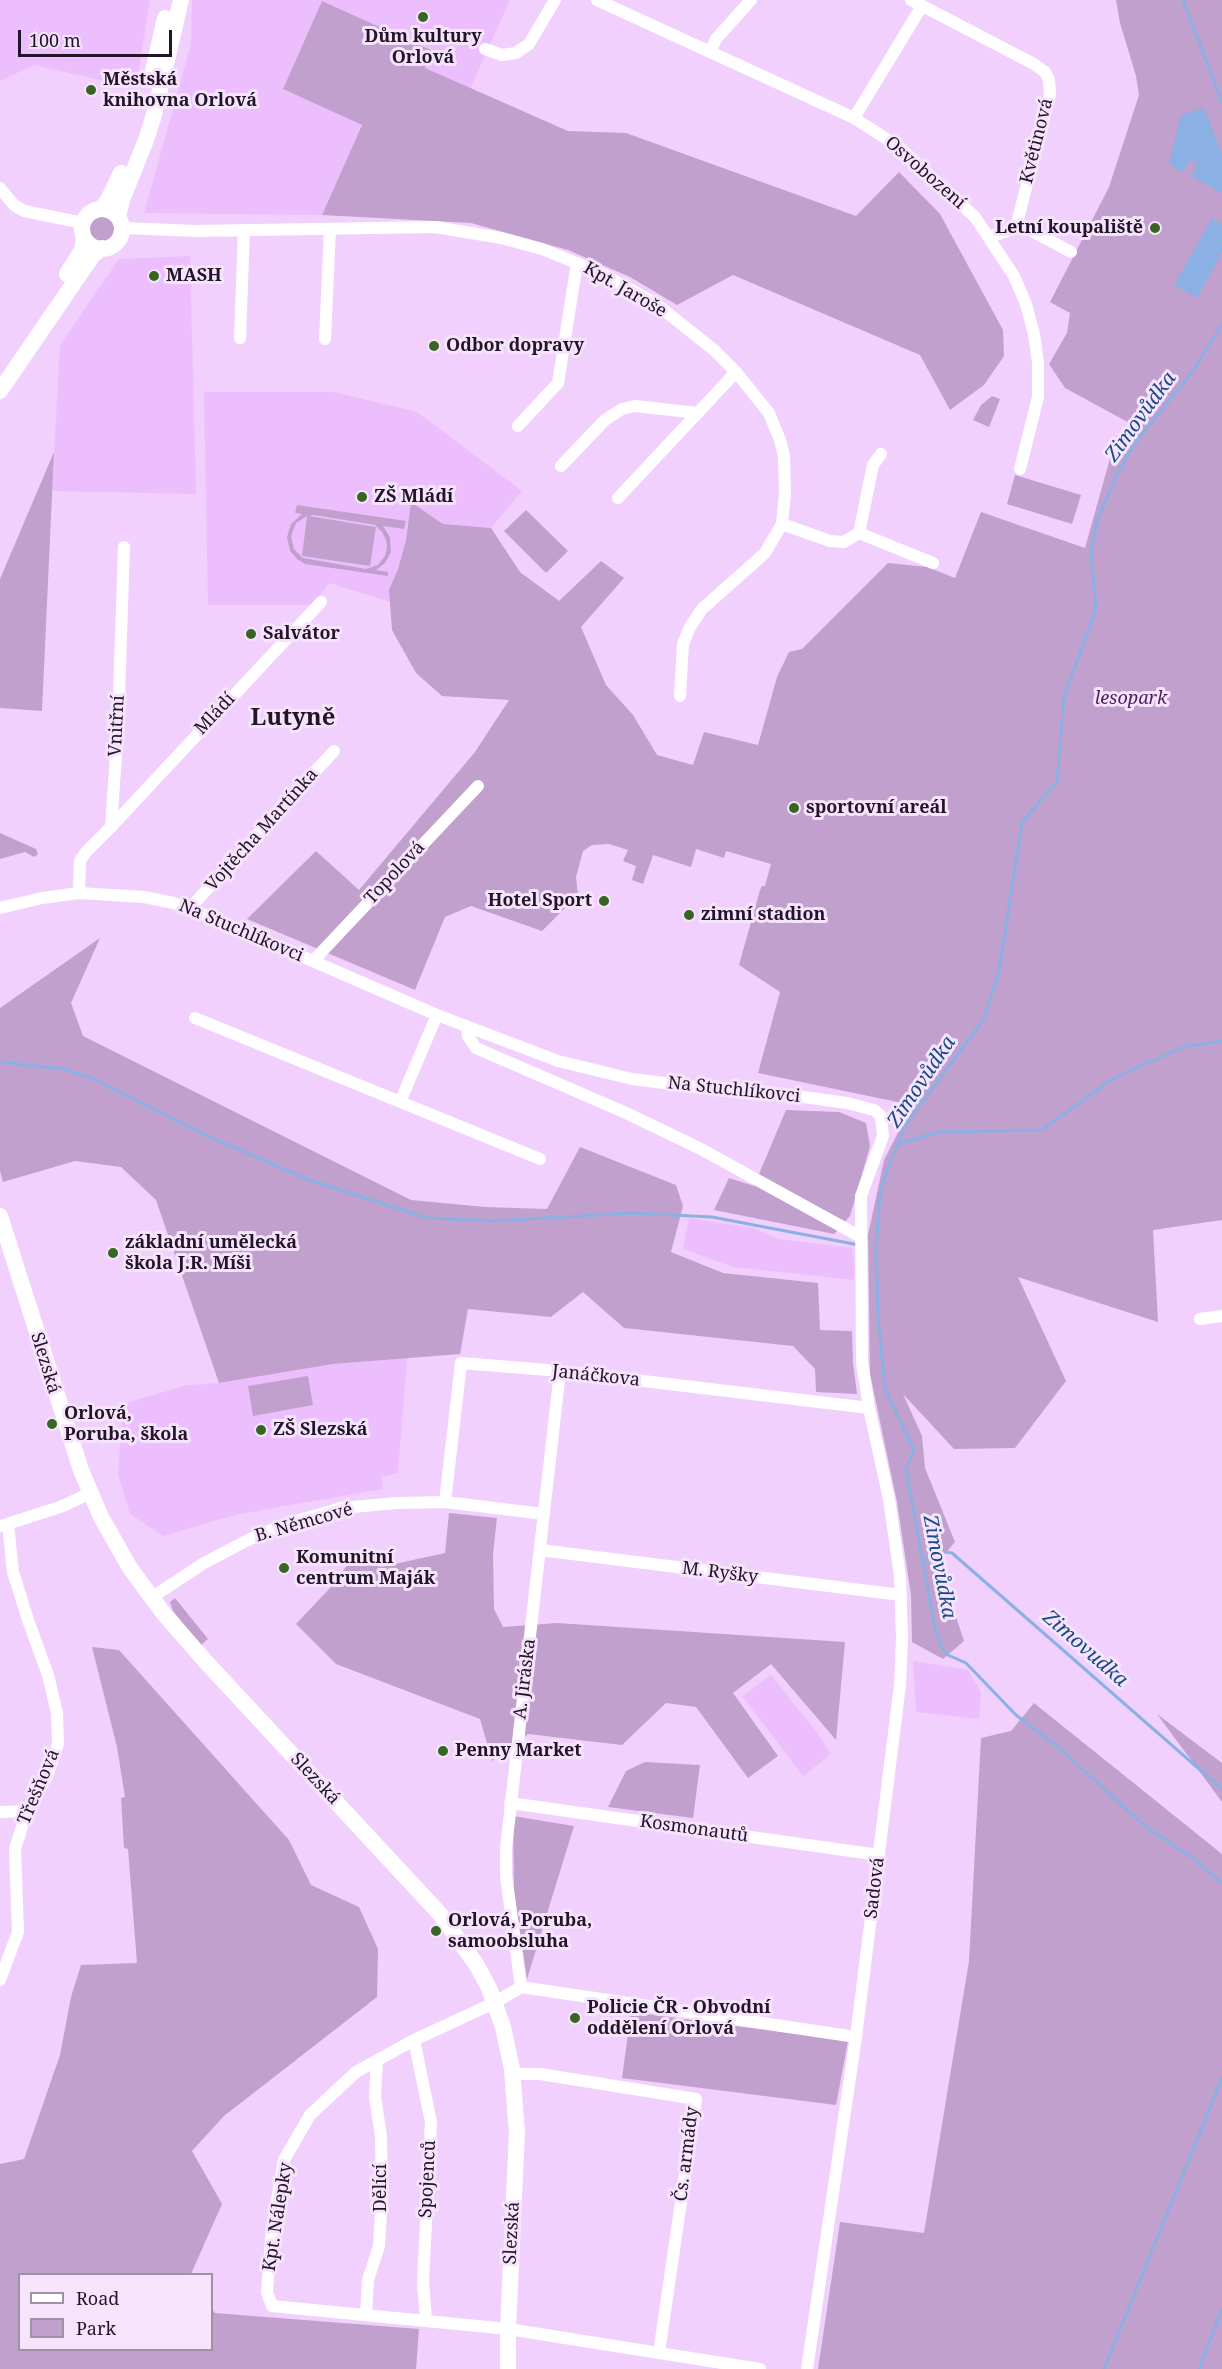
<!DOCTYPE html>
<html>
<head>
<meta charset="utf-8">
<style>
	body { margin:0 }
	#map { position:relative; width:1222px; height:2369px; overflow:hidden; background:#f1d0fe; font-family:"Noto Serif",serif }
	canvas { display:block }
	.legend { position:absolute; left:18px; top:2273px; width:195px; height:78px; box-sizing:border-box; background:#f5e4fb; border:2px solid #a191a7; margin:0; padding:8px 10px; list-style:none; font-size:18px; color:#231429 }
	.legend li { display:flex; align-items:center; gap:12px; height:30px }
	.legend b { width:30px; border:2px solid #a191a7 }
	.scale { position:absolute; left:18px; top:30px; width:154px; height:27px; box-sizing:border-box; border:3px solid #231429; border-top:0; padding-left:8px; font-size:18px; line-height:21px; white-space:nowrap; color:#231429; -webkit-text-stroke:4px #f5e4fb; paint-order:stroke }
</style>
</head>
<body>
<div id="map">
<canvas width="1222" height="2369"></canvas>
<ul class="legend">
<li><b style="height:8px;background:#fff"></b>Road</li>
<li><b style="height:16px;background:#c1a0cd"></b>Park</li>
</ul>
<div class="scale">100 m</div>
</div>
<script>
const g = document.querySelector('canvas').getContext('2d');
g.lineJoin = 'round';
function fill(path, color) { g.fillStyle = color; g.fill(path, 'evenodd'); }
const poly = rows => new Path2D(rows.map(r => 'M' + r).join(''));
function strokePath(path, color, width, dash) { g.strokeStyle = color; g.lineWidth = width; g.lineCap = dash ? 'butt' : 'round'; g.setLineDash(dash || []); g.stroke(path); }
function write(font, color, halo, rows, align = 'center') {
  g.font = font + ' "Noto Serif",serif'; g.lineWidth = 6; g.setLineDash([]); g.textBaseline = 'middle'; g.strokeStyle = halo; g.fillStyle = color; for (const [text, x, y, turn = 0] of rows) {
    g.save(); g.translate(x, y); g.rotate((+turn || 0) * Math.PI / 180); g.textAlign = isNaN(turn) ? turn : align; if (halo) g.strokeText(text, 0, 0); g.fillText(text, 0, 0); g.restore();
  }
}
fill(poly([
	[0,0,150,0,136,88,34,65,0,81],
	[192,0,510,0,470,89,425,68,432,51,322,1,283,89,362,125,322,215,144,213,191,44],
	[190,256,196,494,52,491,60,345,119,259],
	[204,392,335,392,417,412,522,491,491,528,443,524,411,502,406,540,398,569,389,590,390,602,329,583,313,605,208,605],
	[689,1218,754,1228,779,1239,852,1248,855,1270,854,1280,733,1267,683,1249],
	[407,1358,398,1473,381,1477,383,1489,239,1514,163,1536,130,1514,118,1474,123,1404,187,1385,219,1383,333,1364],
	[913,1661,968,1670,981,1692,979,1719,916,1712],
	[771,1675,819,1735,831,1754,803,1776,742,1696]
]), '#edbefe');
fill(poly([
	[1116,0,1222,0,1222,1220,1153,1230,1158,1322,1018,1277,1066,1381,1015,1448,954,1449,903,1394,922,1436,925,1468,955,1542,938,1562,964,1641,943,1659,912,1642,911,1595,897,1502,870,1374,868,1235,884,1160,912,1105,758,1073,780,992,739,965,760,890,762,886,765,886,771,864,726,851,724,858,696,849,691,867,653,855,643,884,632,880,636,866,623,861,628,850,609,844,592,845,583,851,576,877,578,895,542,931,471,906,445,917,415,990,247,919,316,851,359,890,475,752,509,700,442,696,416,673,392,630,389,590,398,569,406,540,411,502,443,524,491,528,520,572,559,601,601,561,624,578,581,627,606,685,633,715,657,755,693,765,704,732,758,745,777,677,789,652,802,649,888,563,927,567,955,578,981,512,1085,548,1116,437,1133,425,1065,388,1049,364,1067,333,1070,313,1050,302,1109,187,1139,95,1136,76,1120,23],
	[322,1,433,51,425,68,568,131,626,133,856,216,899,172,940,214,1003,330,1004,356,984,385,950,410,920,355,733,275,677,305,630,277,568,250,471,223,322,215,362,125,283,89],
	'90 229a12 12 0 1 1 24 0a12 12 0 1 1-24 0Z',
	[992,396,1000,399,989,427,973,420,981,405],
	[54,452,42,711,0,708,0,579],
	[1015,475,1081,495,1072,524,1007,504],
	[297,505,406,521,404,529,383,526,390,537,391,552,385,563,376,570,388,572,388,576,305,564,297,559,290,551,287,537,291,524,302,514,295,513],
	[314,515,375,525,382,532,386,540,387,547,385,556,378,565,366,569,303,558,294,549,291,536,296,523,307,516,302,556,370,566,376,527,309,516],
	[526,510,568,551,546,573,504,531],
	[0,833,36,849,38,854,34,857,25,852,0,859],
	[100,938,71,1003,83,1036,411,1200,485,1207,547,1209,580,1147,676,1185,683,1206,671,1252,723,1273,818,1283,820,1330,852,1331,853,1363,857,1394,816,1392,815,1369,793,1346,624,1328,583,1292,551,1317,468,1309,460,1354,333,1364,219,1383,156,1200,121,1167,75,1161,3,1182,0,1171,0,1008],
	[786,1110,839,1112,866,1123,870,1146,850,1216,834,1234,714,1210,729,1178,754,1186],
	[308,1376,313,1405,253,1416,248,1386],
	[449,1513,497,1518,493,1554,494,1609,503,1627,557,1623,845,1642,836,1740,771,1664,733,1693,778,1756,748,1778,696,1707,666,1703,622,1745,528,1734,492,1761,480,1719,336,1664,296,1624,331,1587,351,1560,381,1567,445,1553],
	[175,1598,208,1639,201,1645,173,1611,170,1602],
	[92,1647,119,1650,289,1840,311,1885,359,1907,378,1949,377,1997,224,2116,192,2151,222,2204,191,2274,20,2274,20,2350,212,2350,212,2309,215,2313,419,2329,416,2369,0,2369,0,2164,24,2159,60,2055,71,1997,81,1965,137,1963,128,1849,124,1848,121,1798,125,1797,117,1747],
	[1034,1703,1222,1854,1222,2369,818,2369,840,2222,924,2233,969,1961,981,1738,1011,1731],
	[1157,1714,1222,1763,1222,1802],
	[645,1762,700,1765,693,1818,608,1807,626,1771],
	[513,1816,574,1826,527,1979,514,1890],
	[631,2012,848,2041,836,2105,622,2078]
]), '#c1a0cd');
fill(poly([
	[1204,108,1222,154,1222,193,1191,176,1197,164,1192,160,1182,172,1169,164,1181,115],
	[1212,218,1222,224,1222,252,1197,298,1174,285]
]), '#8bb0e4');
strokePath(poly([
	[1183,0,1222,102],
	[1222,324,1193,371,1136,442,1117,474,1097,521,1091,553,1096,609,1064,697,1057,782,1022,822,999,971,984,1019,906,1124,888,1168,880,1194,876,1248,878,1315,885,1389,914,1450,906,1469,935,1628,942,1648,948,1655,966,1663,1016,1715,1059,1748,1145,1826,1194,1859,1222,1883],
	[0,1062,63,1069,89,1077,201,1133,307,1179,427,1218,495,1221,632,1213,712,1217,859,1245],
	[899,1144,938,1132,1042,1130,1112,1079,1183,1047,1222,1041],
	[925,1561,938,1551,952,1553,1222,1789],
	[1104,2369,1222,2078],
	[1199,2369,1222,2309]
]), '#8bb0e4', 3);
strokePath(poly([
	[597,0,854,118,899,147,975,217,1014,276,1026,304,1034,334,1038,363,1038,397,1020,469],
	[911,0,1034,64,1045,72,1049,80,1050,94,1017,223,1008,231,989,237],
	[485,49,502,55,516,53,529,44,555,0],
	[710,52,716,39,751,0],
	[854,118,922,6],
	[0,188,14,205,24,211,83,223],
	[1017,223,1071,252],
	[122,228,195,231,435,227,501,238,542,249,599,272,655,303,714,350,736,372,769,413,780,440,784,456,785,493,782,524,765,553,702,609,690,627,683,644,680,696],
	[240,338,244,230],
	[325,339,330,229],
	[518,426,558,383,577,263],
	[561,466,605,420,622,409,635,406,698,413],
	[618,498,736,372],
	[782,524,830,541,844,542,859,533,873,465,881,454],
	[859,533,933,563],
	[111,827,321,602],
	[79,893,80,861,86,852,111,827,118,726,124,547],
	[0,908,42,898,79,893,144,897,174,903,218,920,437,1015,558,1061,632,1079,705,1088,745,1089,847,1103,874,1110,881,1116,883,1136,861,1196,862,1362,869,1408,889,1499,900,1576,902,1639,900,1685,856,2037,807,2369],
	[190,908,334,751],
	[313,961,478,786],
	[195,1018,540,1159],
	[467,1027,468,1036,476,1048,624,1112,699,1148,861,1237],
	[400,1102,437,1015],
	[1200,1319,1222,1316],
	[445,1502,461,1363,560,1371,869,1408],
	[1,1526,63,1506,90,1493],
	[540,1550,901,1595],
	[151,1598,204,1563,248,1540,280,1526,341,1508,397,1503,445,1502,544,1514],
	[510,1803,879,1855],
	[0,1812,27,1811],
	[0,1980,18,1932,15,1849,27,1811,47,1776,58,1744,57,1713,48,1675,28,1620,13,1572,8,1524],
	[521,1987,506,1876,506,1848,560,1371],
	[414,2040,431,2122,423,2282,426,2319],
	[513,2074,540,2074,696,2099,659,2353],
	[366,2314,368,2280,379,2246,382,2195,381,2136,375,2097,377,2060],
	[760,2369,508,2329,272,2306,267,2292,272,2227,284,2160,310,2115,356,2072,414,2040,494,2003,521,1987,856,2037]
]), '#fff', 12);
strokePath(poly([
	[151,80,165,18],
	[101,209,108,200,121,173],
	'82 229a20 20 0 1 1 40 0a20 20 0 1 1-40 0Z',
	[118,217,122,200,146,140,154,115,181,0],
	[67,274,82,250,84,238],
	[0,391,93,255,102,248],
	[0,1216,81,1470,101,1517,130,1568,164,1614,206,1662,440,1914,476,1964,489,1988,503,2027,512,2069,517,2133,508,2329,508,2369]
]), '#fff', 16);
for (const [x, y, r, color] of [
	[423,17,6,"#386523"],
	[91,90,6,"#386523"],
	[1155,228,6,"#386523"],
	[154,276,6,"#386523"],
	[434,346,6,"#386523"],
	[362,497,6,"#386523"],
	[251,634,6,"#386523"],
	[794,808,6,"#386523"],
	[604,901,6,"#386523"],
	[689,915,6,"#386523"],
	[113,1253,6,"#386523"],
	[52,1424,6,"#386523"],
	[261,1430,6,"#386523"],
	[284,1568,6,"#386523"],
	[443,1751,6,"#386523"],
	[436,1931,6,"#386523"],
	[575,2018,6,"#386523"]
]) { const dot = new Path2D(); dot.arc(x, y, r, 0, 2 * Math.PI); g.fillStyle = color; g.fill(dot); strokePath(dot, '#f5e4fb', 2); }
write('bold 18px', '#231429', '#f5e4fb', [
	["Dům kultury",423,37,"center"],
	["Orlová",423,58,"center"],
	["Městská",103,80],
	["knihovna Orlová",103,101],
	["Letní koupaliště",1143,228,"right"],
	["MASH",166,276],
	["Odbor dopravy",446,346],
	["ZŠ Mládí",374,497],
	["Salvátor",263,634],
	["sportovní areál",806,808],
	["Hotel Sport",592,901,"right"],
	["zimní stadion",701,915],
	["základní umělecká",125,1243],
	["škola J.R. Míši",125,1264],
	["Orlová,",64,1414],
	["Poruba, škola",64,1435],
	["ZŠ Slezská",273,1430],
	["Komunitní",296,1558],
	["centrum Maják",296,1579],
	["Penny Market",455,1751],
	["Orlová, Poruba,",448,1921],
	["samoobsluha",448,1942],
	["Policie ČR - Obvodní",587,2008],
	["oddělení Orlová",587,2029]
], 'left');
write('18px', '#231429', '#f5e4fb', [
	["Květinová",1037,141,-76],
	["Osvobození",925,173,41],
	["Kpt. Jaroše",625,290,30],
	["Mládí",215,714,-47],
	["Vnitřní",117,726,-87],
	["Vojtěcha Martínka",262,830,-48],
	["Topolová",395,873,-47],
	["Na Stuchlíkovci",241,931,23],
	["Na Stuchlíkovci",734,1090,6],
	["Slezská",45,1363,73],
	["Janáčkova",596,1376,6],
	["B. Němcové",304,1523,-16],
	["M. Ryšky",720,1573,7],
	["A. Jiráska",525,1679,-83],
	["Slezská",315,1779,47],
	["Třešňová",39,1787,-67],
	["Kosmonautů",694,1829,8],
	["Sadová",875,1888,-83],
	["Čs. armády",687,2154,-83],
	["Spojenců",428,2179,-87],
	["Dělící",381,2188,-90],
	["Kpt. Nálepky",278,2217,-81],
	["Slezská",512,2233,-87]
]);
write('italic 18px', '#4d1d5d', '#f5e4fb', [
	["lesopark",1131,699]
]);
write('italic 20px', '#1a4987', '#f5e4fb', [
	["Zimovůdka",1141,417,-54],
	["Zimovůdka",922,1082,-56],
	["Zimovůdka",939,1567,79],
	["Zimovudka",1085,1649,41]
]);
write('bold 24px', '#231429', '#f5e4fb', [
	["Lutyně",293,718]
]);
</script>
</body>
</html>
